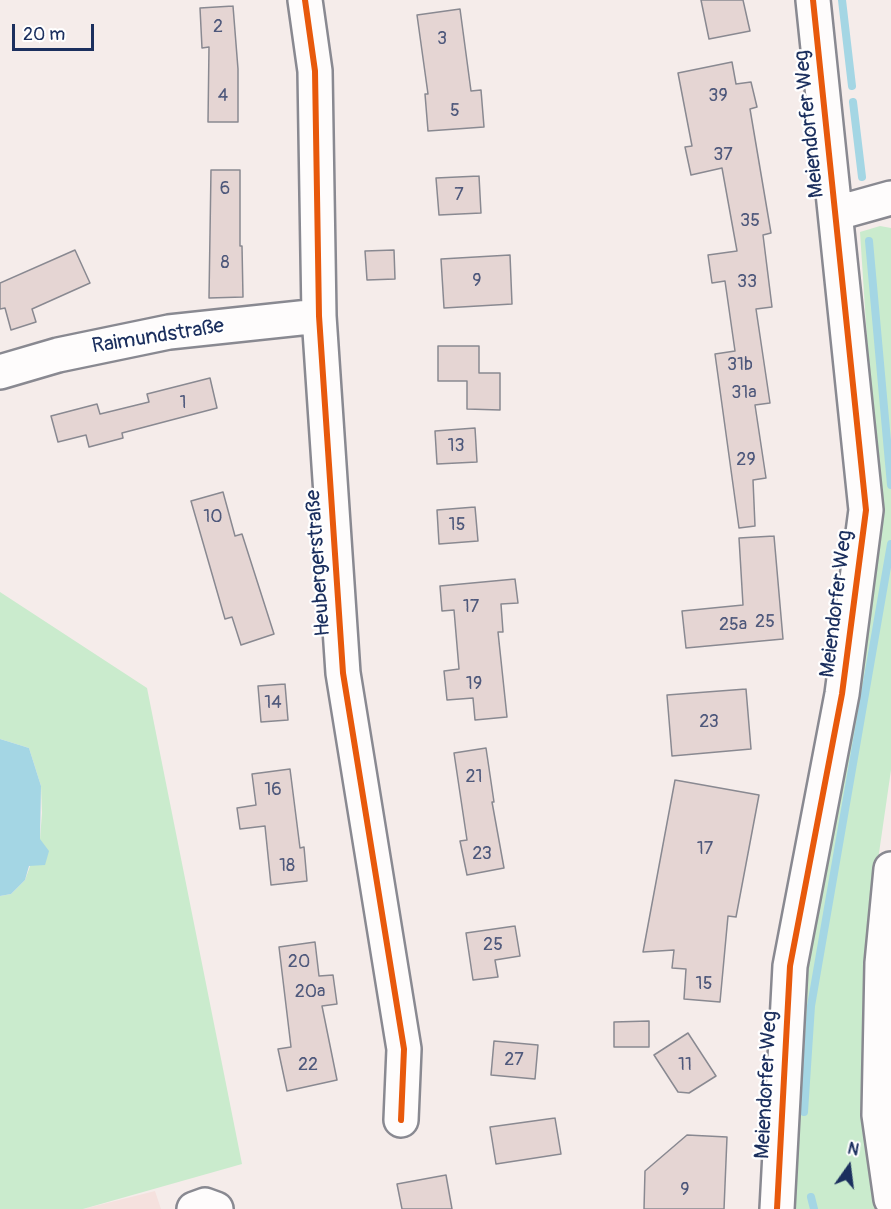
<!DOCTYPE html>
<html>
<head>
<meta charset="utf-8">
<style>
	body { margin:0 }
	#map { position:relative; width:891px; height:1209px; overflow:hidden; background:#f5ecea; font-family:Pangolin,sans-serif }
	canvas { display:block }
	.north { position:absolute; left:819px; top:1137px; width:60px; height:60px; -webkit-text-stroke:4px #fff; paint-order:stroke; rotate:14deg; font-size:16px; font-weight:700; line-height:24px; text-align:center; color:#1b2f5e }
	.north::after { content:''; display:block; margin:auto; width:21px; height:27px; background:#1b2f5e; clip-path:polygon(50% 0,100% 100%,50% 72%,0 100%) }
	.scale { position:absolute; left:12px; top:24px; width:82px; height:27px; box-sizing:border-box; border:3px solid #1b2f5e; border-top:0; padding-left:8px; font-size:18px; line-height:21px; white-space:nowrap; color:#1b2f5e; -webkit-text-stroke:4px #fff; paint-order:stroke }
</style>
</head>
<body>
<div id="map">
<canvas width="891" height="1209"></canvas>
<div class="north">N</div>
<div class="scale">20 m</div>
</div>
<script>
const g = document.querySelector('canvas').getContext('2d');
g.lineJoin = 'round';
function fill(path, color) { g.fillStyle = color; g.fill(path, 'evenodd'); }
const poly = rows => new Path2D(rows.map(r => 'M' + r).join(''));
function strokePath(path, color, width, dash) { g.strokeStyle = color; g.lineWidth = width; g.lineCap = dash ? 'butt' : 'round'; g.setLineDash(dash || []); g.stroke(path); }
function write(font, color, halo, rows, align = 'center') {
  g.font = font + ' Pangolin,sans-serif'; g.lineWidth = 4.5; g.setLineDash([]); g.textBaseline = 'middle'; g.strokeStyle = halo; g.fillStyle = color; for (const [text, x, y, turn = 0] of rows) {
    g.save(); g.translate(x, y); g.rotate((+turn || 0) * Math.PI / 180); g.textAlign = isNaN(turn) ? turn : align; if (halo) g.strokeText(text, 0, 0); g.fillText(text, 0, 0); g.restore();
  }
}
fill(poly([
	[155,1191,161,1209,83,1209]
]), '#f5e1de');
fill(poly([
	[880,226,891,228,891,770,868,929,869,1065,885,1209,792,1209,807,958,868,633,880,538,860,232],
	[0,592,147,688,242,1164,83,1209,0,1209,0,896,11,894,25,880,40,839,42,813,41,786,29,748,0,739]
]), '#caebcd');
fill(poly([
	[0,739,29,748,41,786,40,839,49,851,45,865,29,866,25,880,11,894,0,896]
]), '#a4d6e4');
strokePath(poly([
	[842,0,852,86],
	[853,102,862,177],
	[869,241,891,485],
	[804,1112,811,1006,891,544],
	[811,1197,814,1209]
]), '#a4d6e4', 8);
const building = poly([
	[701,0,743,0,750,31,709,39,701,0],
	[233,6,238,69,238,122,208,122,209,47,202,48,200,8,233,6],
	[460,9,471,91,481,90,484,127,428,131,425,94,428,94,417,15,460,9],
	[732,62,736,84,751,82,757,107,750,109,771,233,763,235,772,307,756,309,770,403,755,405,766,478,753,480,755,526,739,528,715,354,735,351,725,281,712,283,708,255,737,251,722,168,691,175,685,147,692,146,678,73,732,62],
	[211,170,240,170,240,246,242,246,243,297,209,298,211,170],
	[479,176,481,213,439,215,436,178,479,176],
	[75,250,90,283,32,309,36,322,11,330,5,308,0,309,0,283,75,250],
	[394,250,395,279,367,280,365,251,394,250],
	[510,255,512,304,444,308,441,259,510,255],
	[438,346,479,346,479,373,500,373,500,410,467,409,467,381,438,381,438,346],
	[210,378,217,408,122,433,123,438,89,447,86,435,58,442,51,416,97,404,100,414,149,402,147,394,210,378],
	[475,428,477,462,437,464,435,431,475,428],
	[223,492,235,536,242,534,274,634,241,645,232,617,225,619,191,501,223,492],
	[475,507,478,541,439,544,437,510,475,507],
	[774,536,783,639,686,648,682,611,743,605,739,538,774,536],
	[515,579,518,603,501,604,503,632,498,632,507,717,475,720,473,698,447,700,444,671,459,669,454,610,442,611,440,586,515,579],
	[285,684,288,720,261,722,258,686,285,684],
	[746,689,751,749,672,756,667,695,746,689],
	[486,748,494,802,492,802,504,868,467,875,460,841,467,840,454,753,486,748],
	[290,769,300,848,304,847,307,881,271,885,265,826,240,829,237,808,256,805,252,774,290,769],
	[675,780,759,795,736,917,728,916,720,1002,684,999,686,969,672,968,674,950,643,952,675,780],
	[515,926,520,956,495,960,498,977,473,980,466,933,515,926],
	[315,942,319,976,333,975,337,1004,322,1006,337,1080,287,1091,278,1049,291,1047,279,947,315,942],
	[649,1021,649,1047,614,1047,614,1022,649,1021],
	[688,1033,716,1076,689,1093,678,1092,654,1055,688,1033],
	[494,1041,538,1045,535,1079,491,1075,494,1041],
	[555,1118,561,1154,496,1164,490,1127,555,1118],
	[687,1135,727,1137,724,1209,644,1209,645,1171,687,1135],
	[446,1175,452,1209,402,1209,397,1184,446,1175]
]);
fill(building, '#e5d5d3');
strokePath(building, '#898991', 1.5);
const minor = poly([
	[305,0,315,71,319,316,343,673,404,1049,401,1120],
	[837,213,891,198],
	[0,372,58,355,169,332,319,316],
	[891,869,882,963,879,1115,891,1199],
	[194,1209,205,1205,216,1209],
	[777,1209,790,966,842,694,866,510,813,0]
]);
strokePath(minor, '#898991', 38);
strokePath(minor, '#fefcfc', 33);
strokePath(poly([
	[305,0,315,71,319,316,343,673,404,1049,401,1120],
	[777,1209,790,966,842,694,866,510,813,0]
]), '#e8590c', 6);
write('18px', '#4e587b', null, [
	["2",218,27],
	["3",442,39],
	["4",223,96],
	["39",718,96],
	["5",455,111],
	["37",723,155],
	["6",225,189],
	["7",459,195],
	["35",750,221],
	["8",225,263],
	["9",477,281],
	["33",747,282],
	["31b",740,365],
	["31a",744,393],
	["1",183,403],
	["13",456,446],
	["29",746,460],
	["10",213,517],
	["15",457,525],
	["17",471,607],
	["25",765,622],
	["25a",733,625],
	["19",474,684],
	["14",273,703],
	["23",709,722],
	["21",474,777],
	["16",273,790],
	["17",705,849],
	["23",482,854],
	["18",287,866],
	["25",493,945],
	["20",299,962],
	["15",704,984],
	["20a",310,992],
	["27",514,1060],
	["22",308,1065],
	["11",685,1065],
	["9",685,1190]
]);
write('21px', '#1b2f5e', '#fff', [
	["Meiendorfer Weg",810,124,-96],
	["Raimundstraße",158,337,-9],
	["Heubergerstraße",319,563,-94],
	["Meiendorfer Weg",837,604,-83],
	["Meiendorfer Weg",767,1085,-87]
]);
</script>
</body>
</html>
